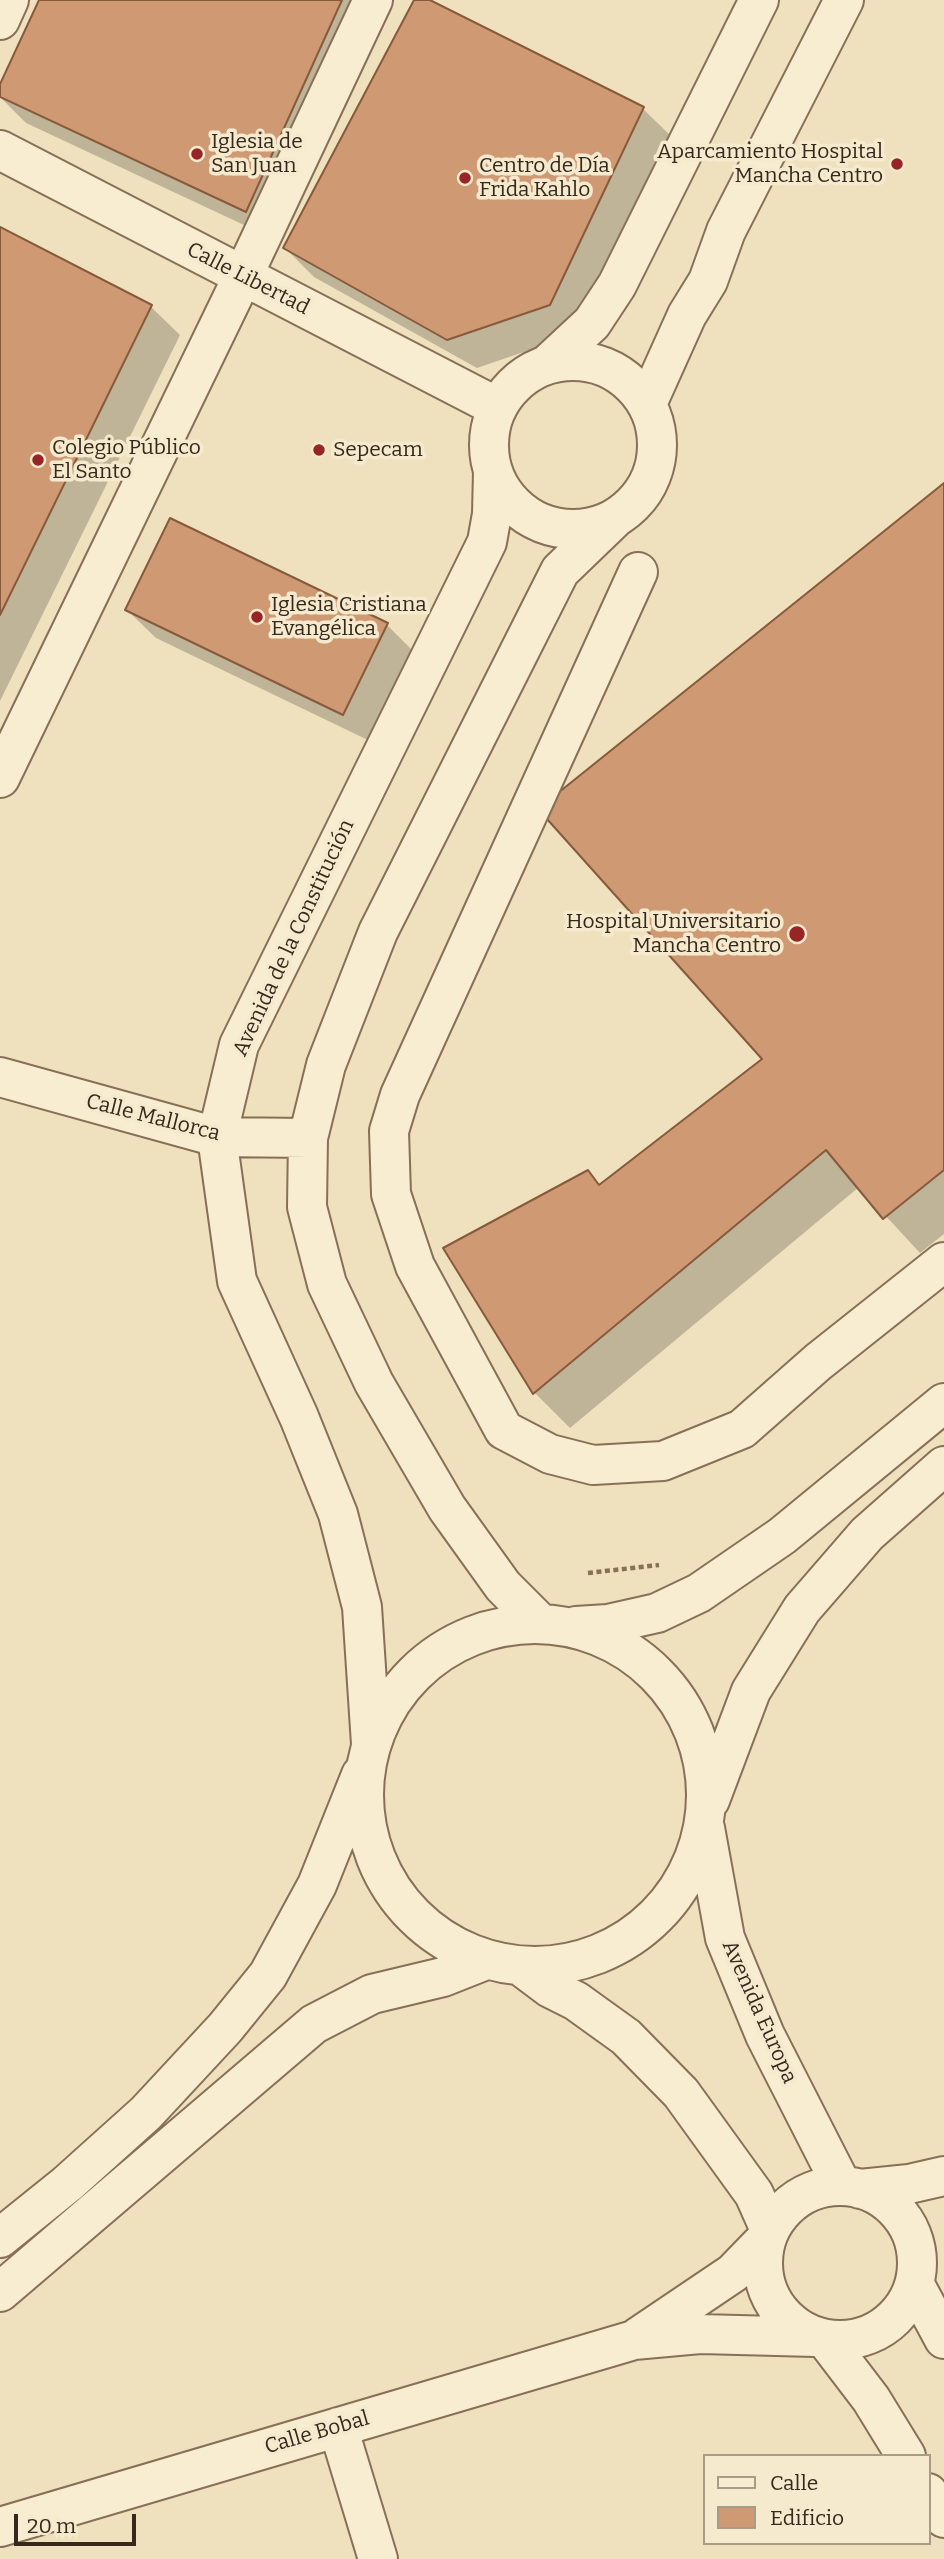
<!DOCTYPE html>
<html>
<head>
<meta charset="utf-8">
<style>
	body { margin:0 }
	#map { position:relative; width:944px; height:2559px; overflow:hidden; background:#efe0be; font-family:Bitter,serif }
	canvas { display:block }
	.legend { position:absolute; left:703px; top:2454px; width:228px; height:91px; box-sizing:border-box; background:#f6eace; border:2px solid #a99c87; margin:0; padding:9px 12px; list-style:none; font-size:21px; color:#36281c }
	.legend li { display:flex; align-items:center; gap:14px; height:35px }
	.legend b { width:35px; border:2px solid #a99c87 }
	.scale { position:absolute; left:14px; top:2514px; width:122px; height:32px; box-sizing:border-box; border:4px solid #36281c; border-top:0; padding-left:9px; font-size:21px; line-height:24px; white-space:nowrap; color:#36281c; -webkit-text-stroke:5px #f6eace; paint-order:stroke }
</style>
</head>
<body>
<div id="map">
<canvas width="944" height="2559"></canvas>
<ul class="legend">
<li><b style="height:9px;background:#f9edd1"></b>Calle</li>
<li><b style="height:19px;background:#ce9973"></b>Edificio</li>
</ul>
<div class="scale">20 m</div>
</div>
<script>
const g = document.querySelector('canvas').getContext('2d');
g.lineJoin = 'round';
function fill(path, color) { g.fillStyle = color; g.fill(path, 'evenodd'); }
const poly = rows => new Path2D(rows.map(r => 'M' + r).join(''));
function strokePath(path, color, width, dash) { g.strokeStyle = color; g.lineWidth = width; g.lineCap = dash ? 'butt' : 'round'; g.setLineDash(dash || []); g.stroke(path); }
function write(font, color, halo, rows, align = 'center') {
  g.font = font + ' Bitter,serif'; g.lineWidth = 7; g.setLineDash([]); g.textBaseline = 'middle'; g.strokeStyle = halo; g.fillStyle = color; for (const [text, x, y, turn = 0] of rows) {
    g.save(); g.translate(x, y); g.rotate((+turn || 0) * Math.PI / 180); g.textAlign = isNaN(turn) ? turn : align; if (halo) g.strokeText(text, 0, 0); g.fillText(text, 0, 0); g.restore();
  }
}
fill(poly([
	[41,0,383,0,274,239,26,123,0,97,0,88],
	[416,0,426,0,643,109,672,137,579,333,477,368,314,277,285,248],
	[0,229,151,307,180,335,0,701],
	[944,485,944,1234,920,1253,859,1187,570,1428,535,1393,588,1172,601,1185,765,1059],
	[127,610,387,625,415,653,372,742,156,638]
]), '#0003');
const building = poly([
	[39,0,342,0,246,212,0,97,0,84,39,0],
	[414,0,430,0,644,107,550,305,447,340,283,248,414,0],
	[0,227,152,305,0,615,0,227],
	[944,483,944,1170,883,1219,826,1150,533,1394,443,1248,588,1170,599,1185,762,1059,538,809,944,483],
	[170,518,388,623,343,715,125,610,170,518]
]);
fill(building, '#ce9973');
strokePath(building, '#875a3c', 2);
const minor = poly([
	[0,20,9,0],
	[0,150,497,407],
	'489 445a84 84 0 1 1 168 0a84 84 0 1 1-168 0Z',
	[549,363,592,323,617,285,759,0],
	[647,404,687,315,708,281,726,231,844,0],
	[638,572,400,1095,389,1131,391,1194,415,1266,504,1430,550,1454,593,1465,663,1461,742,1429,818,1362,944,1262],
	[0,778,243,276,373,0],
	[0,1077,217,1137,308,1138],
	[541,1624,503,1586,447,1508,374,1383,327,1284,307,1207,308,1138,326,1065,378,932,560,571,614,519],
	'364 1795a171 171 0 1 1 342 0a171 171 0 1 1-342 0Z',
	[576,1626,608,1624,657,1613,699,1593,782,1536,944,1403],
	[371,1744,362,1607,338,1514,299,1417,237,1281,217,1137,239,1045,487,542,492,514,493,471],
	[710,1800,751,1691,802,1609,867,1534,944,1466],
	[705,1828,725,1938,765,2035,842,2186],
	[522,1967,550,1988,576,2001,626,2037,681,2093,754,2194,770,2230],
	'763 2263a77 77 0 1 1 154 0a77 77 0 1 1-154 0Z',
	[860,2189,909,2184,944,2176],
	[0,2238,67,2184,146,2113,225,2028,268,1975,317,1885,361,1775],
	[915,2285,944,2339],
	[0,2292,314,2024,372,1994,443,1977,486,1960],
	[638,2337,733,2273,766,2239],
	[826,2340,871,2399,906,2456],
	[338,2427,378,2559],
	[928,2493,944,2518],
	[0,2527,634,2340,700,2334,815,2337]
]);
strokePath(minor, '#877057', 42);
strokePath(poly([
	[588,1573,659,1565]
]), '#877057', 4.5, [5, 3.5]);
strokePath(minor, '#f9edd1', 38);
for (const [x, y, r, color] of [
	[197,154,7,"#972526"],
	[897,164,7,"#972526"],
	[465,178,7,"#972526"],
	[319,450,7,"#972526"],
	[38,460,7,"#972526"],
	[257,617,7,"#972526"],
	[797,934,9,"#972526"]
]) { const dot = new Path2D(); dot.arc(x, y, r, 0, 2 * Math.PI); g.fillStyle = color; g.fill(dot); strokePath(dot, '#f6eace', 2.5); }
write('21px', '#36281c', '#f6eace', [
	["Iglesia de",211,142],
	["San Juan",211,166],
	["Aparcamiento Hospital",883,152,"right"],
	["Mancha Centro",883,176,"right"],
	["Centro de Día",479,166],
	["Frida Kahlo",479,190],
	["Colegio Público",52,448],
	["El Santo",52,472],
	["Sepecam",333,450],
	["Iglesia Cristiana",271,605],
	["Evangélica",271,629],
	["Hospital Universitario",781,922,"right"],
	["Mancha Centro",781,946,"right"]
], 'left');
write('21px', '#36281c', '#f6eace', [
	["Calle Libertad",248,279,27],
	["Avenida de la Constitución",294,938,-65],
	["Calle Mallorca",153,1118,14],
	["Avenida Europa",759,2012,66],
	["Calle Bobal",317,2433,-16]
]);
</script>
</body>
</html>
